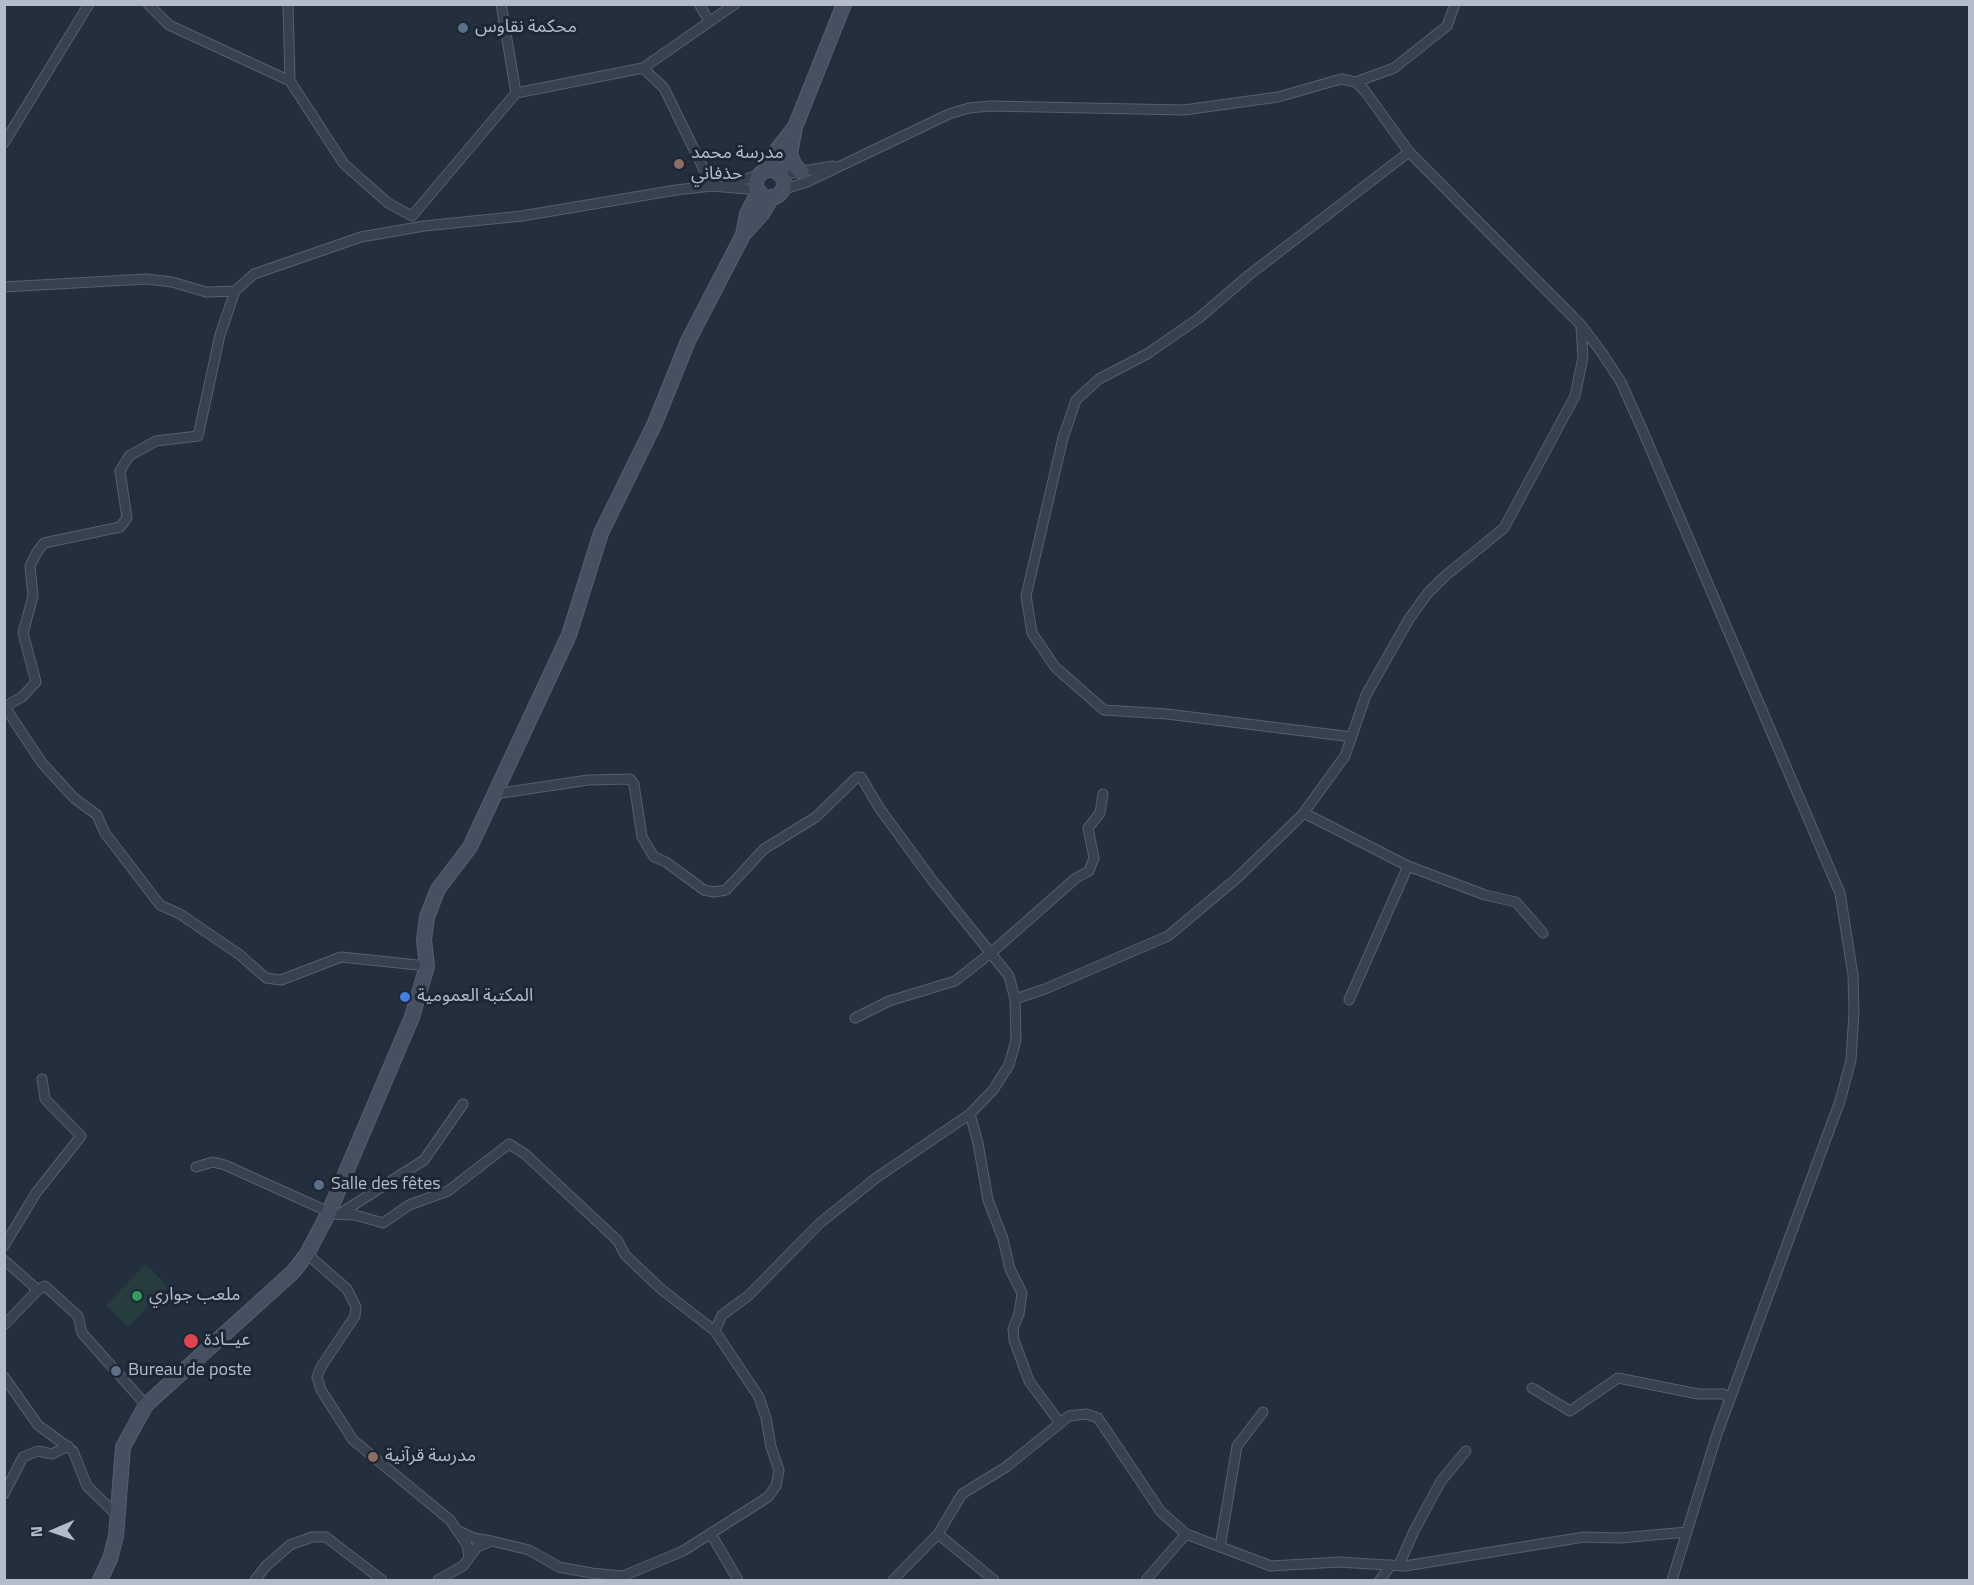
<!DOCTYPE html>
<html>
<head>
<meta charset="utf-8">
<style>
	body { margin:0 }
	#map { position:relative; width:1974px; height:1585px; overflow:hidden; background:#242f3e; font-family:"Titillium Web",sans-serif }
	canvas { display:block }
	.frame { position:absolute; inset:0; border:6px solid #b4bcc9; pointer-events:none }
	.north { position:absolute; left:24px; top:1501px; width:60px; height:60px; -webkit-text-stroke:4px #1d2633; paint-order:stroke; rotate:268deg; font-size:16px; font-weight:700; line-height:24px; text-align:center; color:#b4bcc9 }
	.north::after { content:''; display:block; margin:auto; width:21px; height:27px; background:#b4bcc9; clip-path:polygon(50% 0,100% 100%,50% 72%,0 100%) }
</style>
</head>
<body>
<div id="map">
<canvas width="1974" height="1585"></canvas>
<div class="frame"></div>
<div class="north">N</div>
</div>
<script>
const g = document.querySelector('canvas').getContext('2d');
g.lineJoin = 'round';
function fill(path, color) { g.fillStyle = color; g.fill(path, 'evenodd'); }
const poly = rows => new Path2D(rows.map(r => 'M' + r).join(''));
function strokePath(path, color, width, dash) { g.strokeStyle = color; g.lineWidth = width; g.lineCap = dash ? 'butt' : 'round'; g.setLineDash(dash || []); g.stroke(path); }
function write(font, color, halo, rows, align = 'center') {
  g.font = font + ' "Titillium Web","Noto Sans Arabic",sans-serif'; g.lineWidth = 6; g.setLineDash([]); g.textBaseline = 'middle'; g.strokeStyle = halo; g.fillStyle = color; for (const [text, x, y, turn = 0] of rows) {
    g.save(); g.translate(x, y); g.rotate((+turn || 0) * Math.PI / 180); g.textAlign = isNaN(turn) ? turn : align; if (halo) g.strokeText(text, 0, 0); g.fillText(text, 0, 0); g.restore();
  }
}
fill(poly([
	[146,1264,168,1287,128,1327,106,1305]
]), '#263c3f');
const street = poly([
	[148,4,169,25,290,81,344,164,388,203,412,216,516,93,501,4],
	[288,4,290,81],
	[699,4,709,21],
	[643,68,735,4],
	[1356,82,1394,68,1447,26,1455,4],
	[516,93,643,68,664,88,712,186],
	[4,143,89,4],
	[780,175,833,166],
	[723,186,759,175],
	[782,190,807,182,949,114,969,108,990,106,1184,110,1278,97,1341,79,1356,82,1365,91,1409,152,1581,325,1602,353,1621,382,1642,429,1840,893,1853,975,1854,1012,1851,1060,1840,1101,1717,1434,1672,1580],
	[4,287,146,279,172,282,206,292,235,291,254,274,361,237,424,226,522,216,676,190,712,186,758,190],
	[4,707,22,697,36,682,23,633,33,596,30,566,37,552,44,543,120,527,127,518,120,471,129,456,156,441,198,436,220,335,235,291],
	[5,707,42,763,74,798,97,815,105,833,160,905,180,914,240,955,266,978,281,980,341,957,427,966],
	[1352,737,1167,714,1104,710,1055,667,1032,633,1026,596,1063,438,1076,400,1099,379,1147,354,1199,318,1249,275,1409,152],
	[1304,813,1408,866,1485,895,1516,902,1543,933],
	[1015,999,1045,989,1168,936,1236,879,1302,815,1345,756,1366,695,1409,619,1427,594,1445,576,1504,528,1575,396,1583,357,1581,327],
	[1349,1000,1408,866],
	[855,1018,889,1001,955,981,992,952,1076,878,1089,871,1094,858,1088,828,1100,813,1103,794],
	[970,1114,978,1143,988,1200,1003,1239,1010,1269,1022,1293,1019,1314,1013,1329,1014,1340,1029,1381,1060,1423],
	[196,1167,213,1162,225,1165,329,1212],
	[341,1213,424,1160,463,1104],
	[328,1214,355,1215,383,1223,409,1205,448,1191,509,1144,525,1154,618,1241,625,1255,661,1289,715,1331],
	[4,1246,36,1193,81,1136,45,1099,42,1079],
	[307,1254,347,1289,356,1307,355,1316,321,1367,317,1377,321,1390,353,1440,450,1520,467,1545,469,1558],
	[4,1260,38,1290],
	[4,1325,38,1290,45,1286,78,1316,82,1333,146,1405],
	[4,1377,38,1425,73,1451,87,1486,118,1516],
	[1532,1388,1570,1411,1618,1378,1698,1394,1723,1394,1730,1399],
	[4,1494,23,1457,38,1451,52,1454,68,1446],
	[459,1531,474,1538,491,1541],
	[711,1534,738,1580],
	[938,1534,994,1580],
	[1220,1547,1237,1446,1263,1412],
	[1399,1565,1414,1531,1441,1481,1466,1451],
	[255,1580,266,1566,290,1545,312,1537,326,1537,382,1580],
	[438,1580,463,1566,477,1547,492,1541,529,1550,559,1567,591,1573,623,1576,683,1551,768,1497,776,1486,779,1470,771,1447,766,1418,759,1397,715,1331,722,1315,748,1296,820,1223,876,1178,970,1114,993,1090,1009,1065,1016,1040,1015,999,1009,976,932,880,880,809,861,777,857,777,816,817,764,849,726,890,714,892,704,890,666,862,654,857,642,837,634,784,630,779,588,780,495,794],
	[893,1580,938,1534,962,1494,1006,1467,1069,1416,1086,1414,1098,1418,1161,1512,1186,1534,1271,1566,1338,1562,1405,1566,1584,1537,1620,1538,1687,1532],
	[1146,1580,1186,1534],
	[1380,1580,1391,1565]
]);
const secondary = poly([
	[790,154,795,166,802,172],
	[767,170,776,151,795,127],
	'756 184a14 14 0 1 1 28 0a14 14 0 1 1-28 0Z',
	[779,174,790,154,795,127,844,4],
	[743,235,762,214,772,197],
	[100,1580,110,1559,116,1536,123,1447,146,1405,293,1272,307,1254,329,1212,412,1017,427,966,424,940,427,917,438,889,470,847,569,635,601,533,655,423,688,341,743,235,747,214,759,191]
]);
strokePath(street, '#565f6c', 11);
strokePath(secondary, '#565f6c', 16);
strokePath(street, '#38414e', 9);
strokePath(secondary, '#465061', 14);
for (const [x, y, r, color] of [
	[463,28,6,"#5c6f8a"],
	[679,164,6,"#8d6e63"],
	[405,997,6,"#3f7fe0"],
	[319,1185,6,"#5c6f8a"],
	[137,1296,6,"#2e9e5b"],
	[191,1341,8,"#e0444e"],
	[116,1371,6,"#5c6f8a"],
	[373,1457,6,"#8d6e63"]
]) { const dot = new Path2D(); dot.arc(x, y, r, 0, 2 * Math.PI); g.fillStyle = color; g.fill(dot); strokePath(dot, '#1d2633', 2); }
write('18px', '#b4bcc9', '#1d2633', [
	["محكمة نقاوس",475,28],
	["مدرسة محمد",691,154],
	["حذفاني",691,175],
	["المكتبة العمومية",417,997],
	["Salle des fêtes",331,1185],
	["ملعب جواري",149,1296],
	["عيــادة",204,1341],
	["Bureau de poste",128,1371],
	["مدرسة قرآنية",385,1457]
], 'left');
</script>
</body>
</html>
